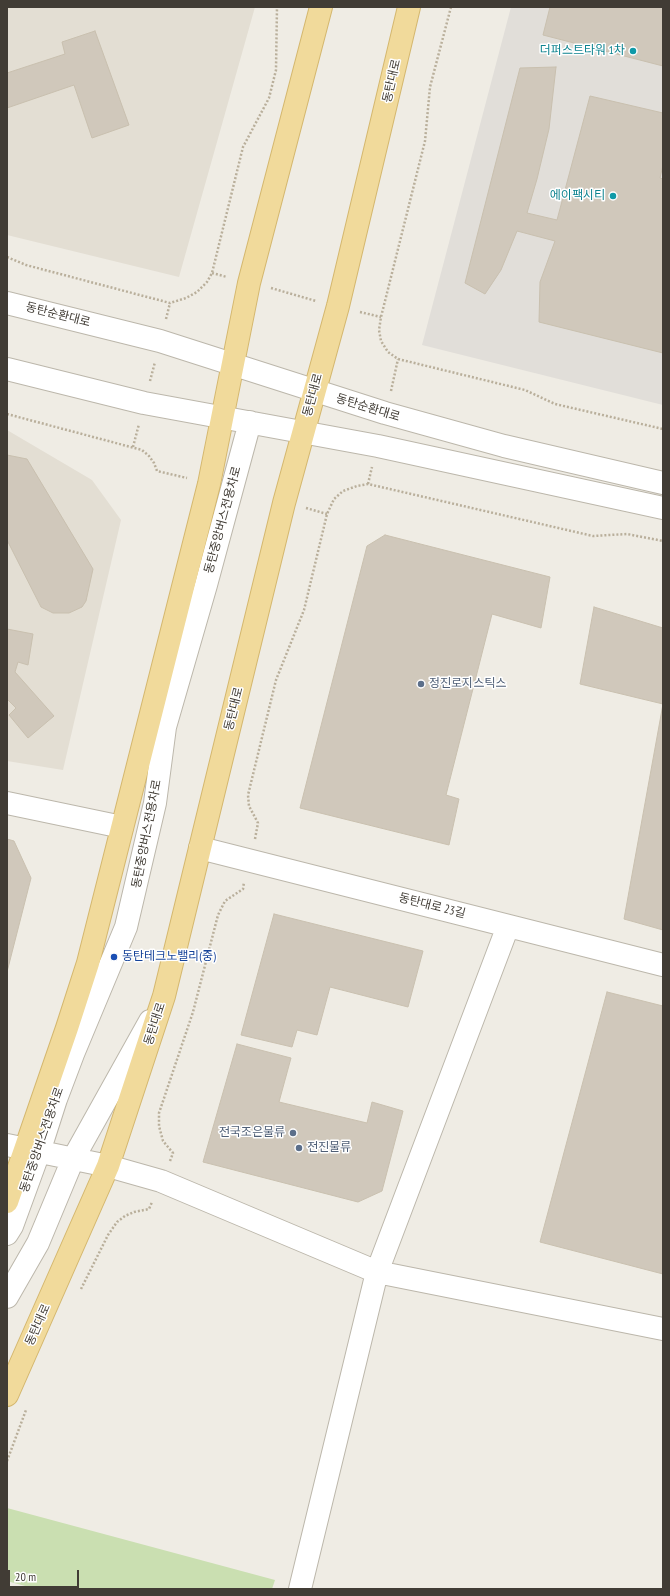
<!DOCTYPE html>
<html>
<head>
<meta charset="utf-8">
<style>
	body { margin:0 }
	#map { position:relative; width:670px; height:1596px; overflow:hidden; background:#efece4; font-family:"PT Sans Narrow",sans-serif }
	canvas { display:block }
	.frame { position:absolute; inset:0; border:8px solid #413c35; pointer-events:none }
	.scale { position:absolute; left:8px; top:1570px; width:71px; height:18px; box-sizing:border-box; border:2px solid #413c35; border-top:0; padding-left:5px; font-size:12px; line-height:14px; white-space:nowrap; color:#413c35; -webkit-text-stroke:3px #fff; paint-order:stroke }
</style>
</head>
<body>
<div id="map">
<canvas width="670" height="1596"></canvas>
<div class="frame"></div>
<div class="scale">20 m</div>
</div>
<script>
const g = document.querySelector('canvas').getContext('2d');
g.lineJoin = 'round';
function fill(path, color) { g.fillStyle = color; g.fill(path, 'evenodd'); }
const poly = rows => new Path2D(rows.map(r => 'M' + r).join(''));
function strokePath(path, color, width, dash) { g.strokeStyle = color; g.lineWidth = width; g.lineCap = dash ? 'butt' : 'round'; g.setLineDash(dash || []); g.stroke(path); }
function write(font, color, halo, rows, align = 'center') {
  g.font = font + ' "PT Sans Narrow","Noto Sans KR",sans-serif'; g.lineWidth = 3; g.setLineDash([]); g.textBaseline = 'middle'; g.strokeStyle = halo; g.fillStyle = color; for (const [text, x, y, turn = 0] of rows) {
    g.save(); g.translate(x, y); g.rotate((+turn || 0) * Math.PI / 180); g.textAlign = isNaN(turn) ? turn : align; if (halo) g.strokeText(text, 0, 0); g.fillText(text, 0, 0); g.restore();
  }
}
fill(poly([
	[7,7,255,7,179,277,7,235],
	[7,430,92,480,121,520,63,770,7,761]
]), '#e3ded3');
fill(poly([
	[511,7,663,7,663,405,422,345]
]), '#e1ded9');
fill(poly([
	[7,1508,275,1580,272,1589,36,1589,7,1581]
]), '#cadfb1');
const building = poly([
	[550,7,663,7,663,66,543,35,550,7],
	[95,31,129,125,92,138,74,85,7,108,7,73,65,54,62,42,95,31],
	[556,67,549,129,537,179,527,213,557,220,590,96,663,113,663,165,660,178,663,179,663,353,539,322,540,282,555,241,517,231,501,270,485,294,465,283,520,68,556,67],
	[7,455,27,459,93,569,86,601,82,607,69,613,53,613,41,607,7,540,7,455],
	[385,535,550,577,541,628,492,614,446,795,459,799,449,845,300,808,367,546,385,535],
	[594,607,663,628,663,930,624,919,663,704,580,684,594,607],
	[7,629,33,634,28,665,18,662,15,672,54,716,28,738,9,715,16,708,7,699,7,629],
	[7,839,14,841,31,878,7,972,7,839],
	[274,914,423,951,408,1007,330,987,317,1035,297,1030,292,1047,241,1035,274,914],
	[607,992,663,1006,663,1274,540,1242,607,992],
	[237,1044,291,1058,279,1102,367,1123,372,1102,403,1111,382,1191,358,1202,203,1162,237,1044]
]);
fill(building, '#d0c8bb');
strokePath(building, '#c9c0af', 1);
const minor = poly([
	[7,303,160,341,385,413,504,446,663,483],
	[7,369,144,403,378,446,663,508],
	[7,803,122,827],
	[200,848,663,965],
	[7,1145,108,1166,161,1181,377,1272,663,1329],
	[7,1234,12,1226,39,1152,56,1099,73,1054,126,927,155,803,165,727,206,585,250,422],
	[7,1297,38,1243,73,1159,150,1021],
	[300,1589,377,1272,508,926]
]);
const major = poly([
	[7,1202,67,1028,88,963,209,484,249,283,321,7],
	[7,1395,108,1166,164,996,284,503,338,306,409,7]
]);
strokePath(minor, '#bcb7ab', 24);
strokePath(major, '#d4b76e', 24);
strokePath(poly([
	[451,7,430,87,425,141,381,317,379,330,381,341,388,352,398,359,525,390,555,404,663,429],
	[7,257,26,265,170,303,186,298,197,292,207,282,212,273,243,147,269,98,276,70,277,7],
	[212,273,227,277],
	[271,288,316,301],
	[360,312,381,317],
	[166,319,170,303],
	[150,381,155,362],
	[391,391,398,359],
	[7,414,142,450,149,456,154,463,157,471,187,478],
	[133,447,139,424],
	[368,484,372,467],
	[306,508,327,514],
	[255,839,258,823,249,806,248,795,276,680,304,610,327,514,334,499,343,491,357,486,368,484,593,536,627,534,663,541],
	[170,1161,173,1153,163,1141,159,1126,159,1113,193,1012,218,915,225,901,243,889,244,882],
	[81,1289,108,1235,117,1222,125,1216,134,1212,149,1209,152,1202],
	[7,1461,26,1410]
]), '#b9af9b', 2.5, [2, 2]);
strokePath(minor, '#fff', 22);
strokePath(major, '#f1da9b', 22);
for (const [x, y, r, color] of [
	[633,51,4,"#0f9aa8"],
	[613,196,4,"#0f9aa8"],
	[421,684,4,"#5c6f8a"],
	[114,957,4,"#1a4fb4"],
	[293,1133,4,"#5c6f8a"],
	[299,1148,4,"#5c6f8a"]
]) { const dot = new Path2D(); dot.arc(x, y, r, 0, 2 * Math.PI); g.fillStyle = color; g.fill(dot); strokePath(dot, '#fff', 1.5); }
write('12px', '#0d838f', '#fff', [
	["더퍼스트타워 1차",625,51],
	["에이팩시티",605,196]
], 'right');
write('12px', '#413c35', '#fff', [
	["동탄대로",392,81,-77],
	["동탄순환대로",58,315,14],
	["동탄대로",313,395,-75],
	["동탄순환대로",368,408,17],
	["동탄중앙버스전용차로",223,520,-75],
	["동탄대로",234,709,-76],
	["동탄중앙버스전용차로",147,834,-79],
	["동탄대로 23길",432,906,14],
	["동탄대로",155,1024,-72],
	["동탄중앙버스전용차로",42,1140,-71],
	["동탄대로",38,1325,-66]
]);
write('12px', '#4e5e75', '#fff', [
	["정진로지스틱스",429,684],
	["전국조은물류",285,1133,"right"],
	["전진물류",307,1148]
], 'left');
write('12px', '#164399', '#fff', [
	["동탄테크노밸리(중)",122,957]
], 'left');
</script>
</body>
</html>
